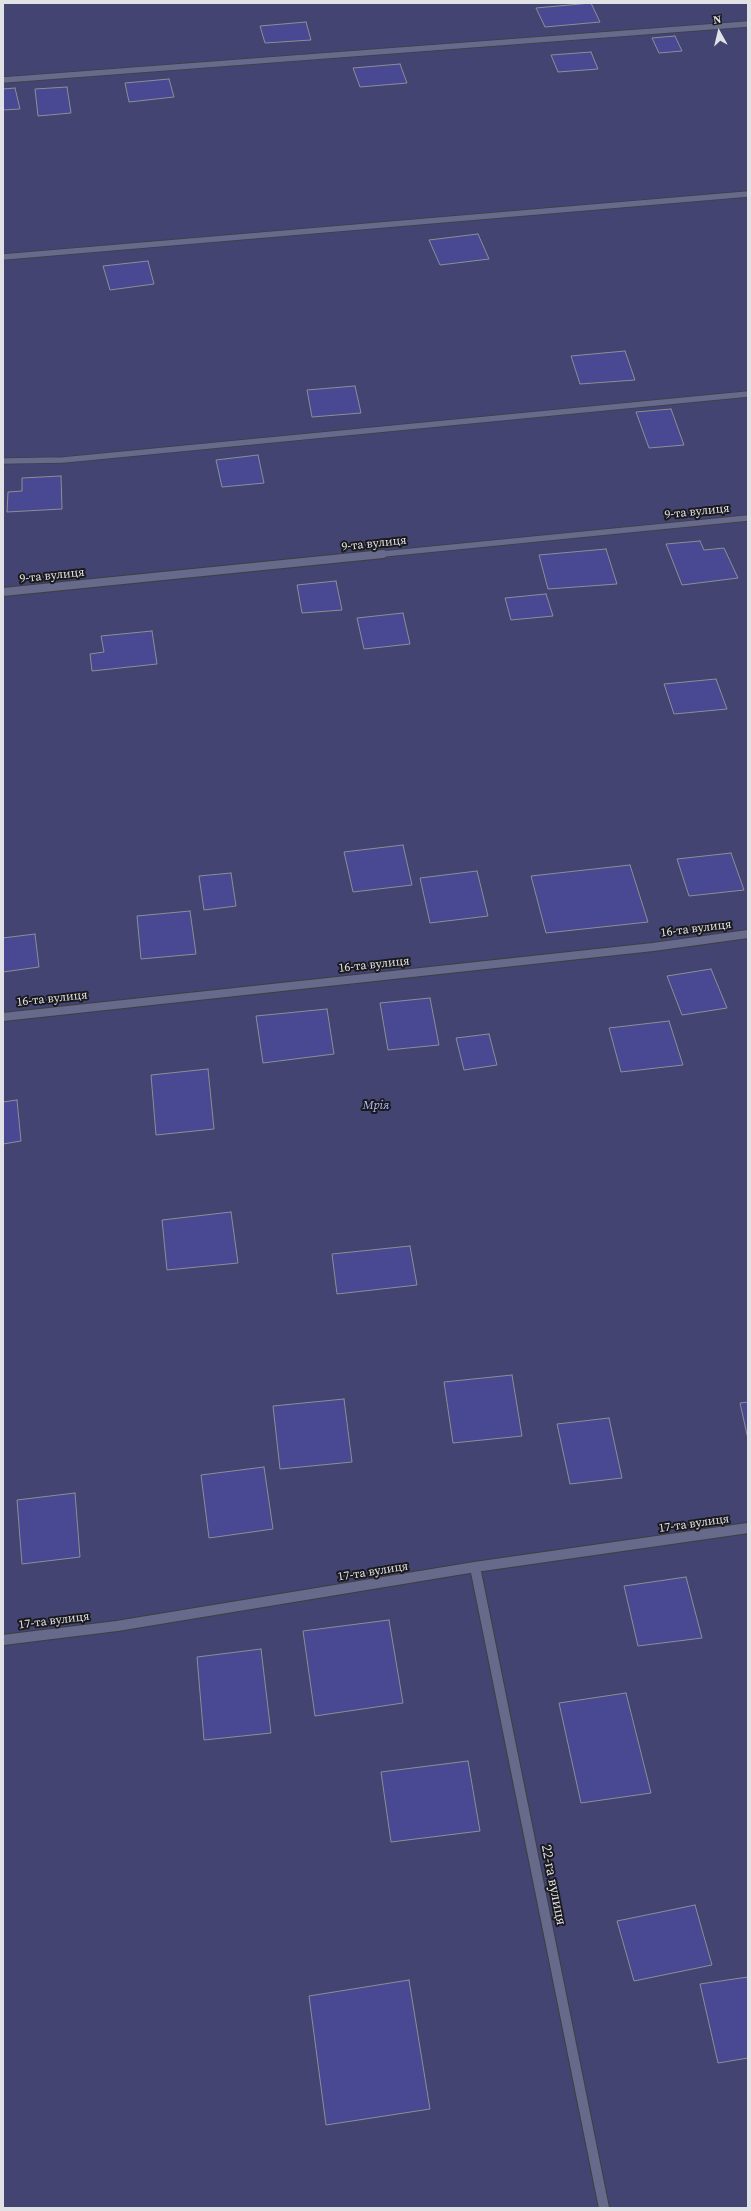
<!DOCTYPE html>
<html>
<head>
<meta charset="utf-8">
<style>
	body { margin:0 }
	#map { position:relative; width:751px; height:2211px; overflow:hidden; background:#232428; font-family:"Source Serif 4",serif }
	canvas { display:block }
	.frame { position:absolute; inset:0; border:4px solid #e1e2e5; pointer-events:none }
	.north { position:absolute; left:699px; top:12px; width:40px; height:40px; -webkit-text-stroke:3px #1a1a1e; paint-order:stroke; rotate:352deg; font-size:11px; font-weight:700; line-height:16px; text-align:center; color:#e1e2e5 }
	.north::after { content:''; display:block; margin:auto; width:14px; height:18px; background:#e1e2e5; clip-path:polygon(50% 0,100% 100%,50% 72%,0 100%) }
</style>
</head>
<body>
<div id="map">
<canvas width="751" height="2211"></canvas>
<div class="frame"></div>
<div class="north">N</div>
</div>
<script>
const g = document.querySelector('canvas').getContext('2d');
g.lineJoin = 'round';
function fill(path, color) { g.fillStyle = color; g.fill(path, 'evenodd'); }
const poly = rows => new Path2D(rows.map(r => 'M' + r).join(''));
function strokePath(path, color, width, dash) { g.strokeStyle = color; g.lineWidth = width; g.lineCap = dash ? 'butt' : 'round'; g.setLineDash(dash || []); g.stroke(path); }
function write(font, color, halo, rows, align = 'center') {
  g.font = font + ' "Source Serif 4",serif'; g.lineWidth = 4; g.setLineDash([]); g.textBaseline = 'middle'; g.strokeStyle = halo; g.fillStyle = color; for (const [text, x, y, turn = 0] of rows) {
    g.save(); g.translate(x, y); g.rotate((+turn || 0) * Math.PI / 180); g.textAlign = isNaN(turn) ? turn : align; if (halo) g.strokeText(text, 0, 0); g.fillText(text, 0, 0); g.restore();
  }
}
fill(poly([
	[3,3,748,3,748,2208,3,2208]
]), '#434471');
const building = poly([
	[591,3,600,22,545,27,536,8,591,3],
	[306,22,311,40,265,43,260,26,306,22],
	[675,36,682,51,659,53,652,38,675,36],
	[591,52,598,69,558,72,551,55,591,52],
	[400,64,407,83,360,87,353,68,400,64],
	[169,79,174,97,129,102,125,83,169,79],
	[67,87,71,113,38,116,35,89,67,87],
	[15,88,20,109,3,110,3,89,15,88],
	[478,234,489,259,440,265,429,240,478,234],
	[148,261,154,284,110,290,103,266,148,261],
	[625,351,635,380,580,384,571,356,625,351],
	[355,386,361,413,312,417,307,390,355,386],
	[671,409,684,445,649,448,636,412,671,409],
	[258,455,264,483,222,487,216,460,258,455],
	[61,476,62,509,7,512,8,492,22,491,22,478,61,476],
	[700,541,704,550,724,548,738,578,682,585,666,544,700,541],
	[606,549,617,584,548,589,539,555,606,549],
	[336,581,342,610,302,613,297,585,336,581],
	[546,594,553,616,511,620,505,598,546,594],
	[403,613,410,644,364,649,357,618,403,613],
	[152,631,157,664,92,671,90,654,104,652,101,636,152,631],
	[716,679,727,709,674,714,664,684,716,679],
	[403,845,412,885,353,892,344,852,403,845],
	[731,853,744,890,689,896,677,859,731,853],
	[630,865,648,922,546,933,531,876,630,865],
	[477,871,488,916,430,923,420,878,477,871],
	[231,873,236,906,204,910,199,876,231,873],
	[190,911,196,954,141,959,137,916,190,911],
	[35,934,39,967,3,972,3,938,35,934],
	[711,969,727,1008,682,1015,667,976,711,969],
	[430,998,439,1045,388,1050,380,1003,430,998],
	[327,1009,334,1054,263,1063,256,1016,327,1009],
	[669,1021,683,1065,621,1072,609,1028,669,1021],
	[489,1034,497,1065,464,1070,456,1038,489,1034],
	[208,1069,214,1129,156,1135,151,1075,208,1069],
	[17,1100,21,1141,3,1144,3,1102,17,1100],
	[231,1212,238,1263,167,1270,162,1220,231,1212],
	[410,1246,417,1285,337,1294,332,1254,410,1246],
	[512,1375,522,1436,453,1443,444,1382,512,1375],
	[344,1399,352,1462,280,1469,273,1406,344,1399],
	[748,1402,748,1439,740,1403,748,1402],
	[609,1418,622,1478,570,1484,557,1424,609,1418],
	[264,1467,273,1529,209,1538,201,1475,264,1467],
	[75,1493,80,1557,22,1564,17,1500,75,1493],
	[686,1577,702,1638,638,1646,624,1586,686,1577],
	[389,1620,403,1703,315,1716,303,1631,389,1620],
	[261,1649,271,1733,204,1740,197,1657,261,1649],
	[626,1693,651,1793,581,1803,559,1703,626,1693],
	[468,1761,480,1831,391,1842,381,1772,468,1761],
	[695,1905,712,1965,634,1981,617,1921,695,1905],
	[748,1977,748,2058,718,2063,700,1984,748,1977],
	[409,1980,430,2109,326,2125,309,1996,409,1980]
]);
fill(building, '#494892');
strokePath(building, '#8d8e93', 1);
const minorFar2 = poly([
	[3,80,748,24],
	[3,257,748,194],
	[3,461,63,460,748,394],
	[373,555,748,518]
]);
const minorFar1 = poly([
	[3,592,383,554],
	[3,1017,653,947,748,934]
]);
const minor = poly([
	[475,1567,604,2208],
	[3,1640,117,1626,475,1567,748,1528]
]);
strokePath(minorFar2, '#3e3f42', 7);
strokePath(minorFar1, '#3e3f42', 10);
strokePath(minor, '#3e3f42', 12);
strokePath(minorFar2, '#686a8c', 5.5);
strokePath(minorFar1, '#686a8c', 8);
strokePath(minor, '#686a8c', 10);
write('12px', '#e1e2e5', '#1a1a1e', [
	["9-та вулиця",697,512,-6],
	["9-та вулиця",374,544,-6],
	["9-та вулиця",52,576,-6],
	["16-та вулиця",696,929,-7],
	["16-та вулиця",374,965,-6],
	["16-та вулиця",52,999,-6],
	["17-та вулиця",694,1524,-8],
	["17-та вулиця",373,1572,-9],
	["17-та вулиця",54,1621,-7]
]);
write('italic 12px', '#b5b9f8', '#1a1a1e', [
	["Мрія",376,1106]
]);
write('14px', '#e1e2e5', '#1a1a1e', [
	["22-га вулиця",553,1885,79]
]);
</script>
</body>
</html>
